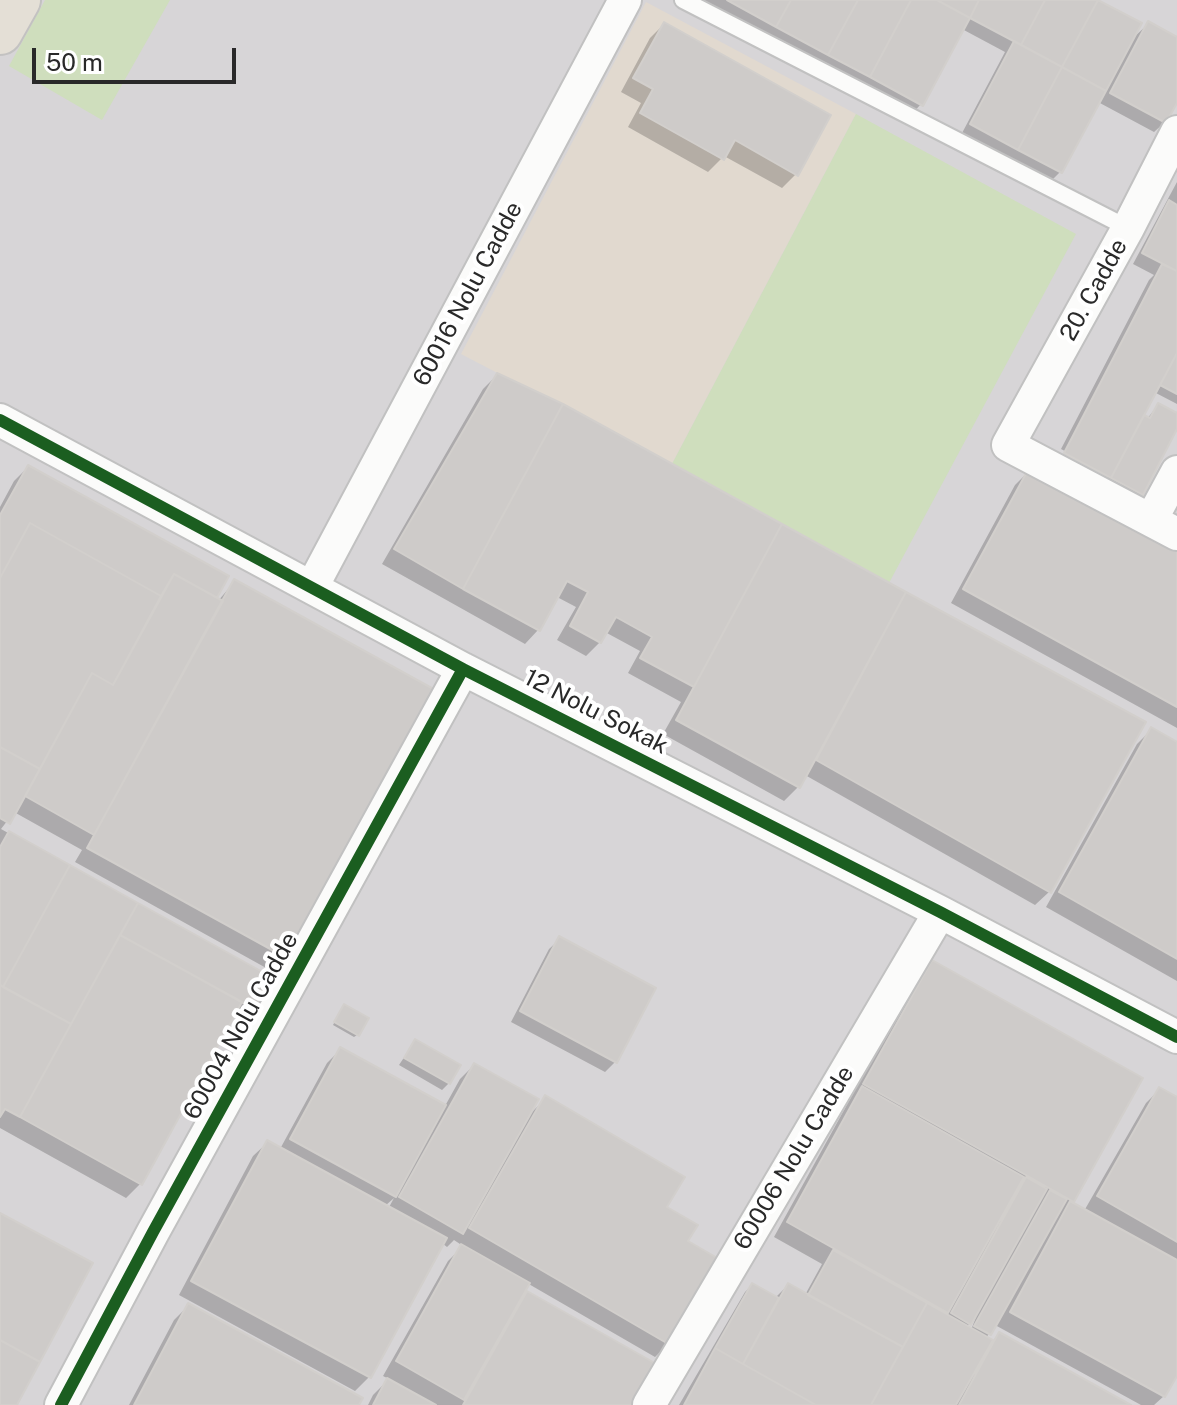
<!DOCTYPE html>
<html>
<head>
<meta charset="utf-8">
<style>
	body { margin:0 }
	#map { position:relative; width:1177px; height:1405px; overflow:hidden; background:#e7e3e0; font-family:"Public Sans",sans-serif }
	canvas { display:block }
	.scale { position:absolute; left:32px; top:48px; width:204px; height:36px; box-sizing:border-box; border:4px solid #292929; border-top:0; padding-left:10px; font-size:24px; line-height:28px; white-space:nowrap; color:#292929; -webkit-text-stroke:6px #fff; paint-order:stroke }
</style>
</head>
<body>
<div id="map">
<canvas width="1177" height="1405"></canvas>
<div class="scale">50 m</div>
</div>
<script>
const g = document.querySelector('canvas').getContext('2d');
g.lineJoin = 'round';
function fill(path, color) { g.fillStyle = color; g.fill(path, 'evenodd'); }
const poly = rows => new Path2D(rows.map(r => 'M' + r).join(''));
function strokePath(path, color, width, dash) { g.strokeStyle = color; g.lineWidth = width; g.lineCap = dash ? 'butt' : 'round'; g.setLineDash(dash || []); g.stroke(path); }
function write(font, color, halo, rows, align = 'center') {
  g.font = font + ' "Public Sans",sans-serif'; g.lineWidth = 8; g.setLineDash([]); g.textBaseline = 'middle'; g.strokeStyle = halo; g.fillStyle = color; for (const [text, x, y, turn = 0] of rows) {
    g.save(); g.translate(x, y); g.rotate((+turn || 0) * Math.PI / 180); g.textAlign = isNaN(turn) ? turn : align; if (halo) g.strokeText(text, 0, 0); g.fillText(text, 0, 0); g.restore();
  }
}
fill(poly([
	[0,0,1177,0,1177,1405,0,1405]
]), '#d7d5d7');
fill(poly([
	[646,2,856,114,672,464,461,354]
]), '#e1d9cf');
fill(poly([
	[45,0,170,0,102,120,9,66],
	[856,114,1076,234,889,583,672,464]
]), '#cfdebd');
fill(poly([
	[701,0,1096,0,1132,39,1148,24,1177,39,1177,99,1165,122,1154,132,1098,102,1060,172,1050,182,961,135,1005,52,962,29,921,104,911,115],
	[664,24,796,174,782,188,724,156,708,172,628,127,641,103,621,92,650,38],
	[1177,182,1177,404,1154,392,1137,424,1147,419,1158,405,1177,415,1177,425,1141,494,1134,500,1051,468,1059,453,1108,478,1108,474,1061,449,1149,280,1154,275,1133,264],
	[497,375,562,406,1143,723,1049,892,1035,905,805,775,798,787,784,801,663,734,681,702,628,673,640,651,605,632,600,642,586,656,557,640,576,607,557,597,538,630,525,644,382,564,483,389],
	[28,467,214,598,218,601,235,581,291,960,277,974,75,862,82,850,14,812,1,829,274,981,258,1011,247,1021,233,1013,140,1184,126,1198,0,1128,0,507,14,481],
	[1029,471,1177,552,1177,728,951,603,1015,485],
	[1151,730,1177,744,1177,981,1046,907,1137,744],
	[560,939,615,1062,605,1072,511,1022,549,949],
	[932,962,1072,1200,1070,1203,1084,1211,1146,1103,1160,1089,1177,1099,1177,1371,1164,1396,1154,1405,1141,1405,995,1325,986,1338,992,1342,999,1334,1127,1405,679,1405,745,1292,752,1285,775,1298,788,1285,805,1295,822,1264,774,1237,918,976],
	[976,1317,971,1330,966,1327],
	[341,1010,357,1035,354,1037,333,1025],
	[415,1041,449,1083,442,1090,399,1065],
	[341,1049,445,1106,460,1079,474,1065,529,1115,546,1098,665,1207,685,1242,669,1343,655,1357,527,1283,523,1291,657,1367,636,1405,368,1405,373,1395,389,1379,383,1376,448,1261,463,1246,454,1240,447,1247,442,1243,369,1377,355,1391,179,1295,253,1156,267,1143,280,1149,327,1063],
	[394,1198,388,1209,385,1206],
	[188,1306,356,1405,129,1405,174,1320]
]), '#0003');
const building = poly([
	[727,0,791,0,776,27,727,0],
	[791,0,858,0,828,55,776,27,791,0],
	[858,0,911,0,870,77,828,55,858,0],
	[911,0,937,0,970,18,923,106,870,77,911,0],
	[937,0,979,0,970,18,937,0],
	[979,0,1045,0,1021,45,970,18,979,0],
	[1045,0,1098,0,1062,67,1021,45,1045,0],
	[1098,0,1142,23,1106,91,1062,67,1098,0],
	[1148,21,1177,37,1177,103,1166,123,1110,93,1148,21],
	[664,22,831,115,798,176,735,140,724,160,640,113,653,89,633,78,664,22],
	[1014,41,1062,67,1018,150,970,124,1014,41],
	[1062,67,1106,91,1062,173,1018,150,1062,67],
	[1169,200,1177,205,1177,271,1142,253,1169,200],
	[1162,264,1177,271,1177,353,1111,478,1064,453,1162,264],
	[1177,353,1177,394,1160,385,1177,353],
	[497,373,563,404,463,589,394,549,497,373],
	[1158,403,1177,413,1177,429,1143,495,1111,478,1144,415,1150,418,1158,403],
	[563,404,782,524,694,687,640,658,652,637,616,617,601,643,570,626,588,592,567,581,540,631,463,589,563,404],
	[28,465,229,576,217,598,174,574,161,596,30,523,0,578,0,515,28,465],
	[1029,468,1177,550,1177,707,963,589,1029,468],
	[30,523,161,596,113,685,92,673,40,769,0,747,0,578,30,523],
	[782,524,906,592,800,788,676,720,782,524],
	[174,574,223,601,94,835,25,796,92,673,113,685,174,574],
	[234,579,439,692,292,961,87,848,234,579],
	[906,592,1146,722,1051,893,816,760,906,592],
	[1151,727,1177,742,1177,959,1059,892,1151,727],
	[0,747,40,769,10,824,0,818,0,747],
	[9,831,70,865,3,987,0,985,0,847,9,831],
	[70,865,138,903,71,1024,3,987,70,865],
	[138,903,277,980,259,1012,120,935,138,903],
	[120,935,242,1002,142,1185,20,1117,120,935],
	[559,936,656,988,617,1063,520,1011,559,936],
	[932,960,1143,1078,1074,1202,863,1084,932,960],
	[0,985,71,1024,20,1117,5,1109,0,1117,0,985],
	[344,1004,369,1018,359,1036,334,1022,344,1004],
	[415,1039,461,1065,450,1084,404,1058,415,1039],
	[340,1047,446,1105,396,1197,290,1139,340,1047],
	[474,1063,539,1099,463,1234,399,1197,474,1063],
	[862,1086,1024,1177,948,1313,787,1222,862,1086],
	[1159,1087,1177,1097,1177,1242,1097,1196,1159,1087],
	[545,1095,685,1177,667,1207,698,1225,688,1241,719,1259,670,1345,469,1228,545,1095],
	[267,1140,447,1238,371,1378,191,1281,267,1140],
	[1026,1177,1047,1189,971,1325,951,1313,1026,1177],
	[1050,1190,1067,1199,991,1335,974,1326,1050,1190],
	[1070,1201,1177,1260,1177,1376,1165,1397,1010,1312,1070,1201],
	[0,1213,93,1263,40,1362,0,1340,0,1213],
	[461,1244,530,1283,464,1400,396,1361,461,1244],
	[833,1250,927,1303,903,1347,808,1295,833,1250],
	[752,1283,779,1298,743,1364,715,1348,752,1283],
	[788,1283,903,1347,871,1405,816,1405,743,1364,788,1283],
	[527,1291,660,1366,638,1405,463,1405,527,1291],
	[188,1303,363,1398,359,1405,134,1405,188,1303],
	[927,1303,993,1340,956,1405,871,1405,927,1303],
	[999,1332,1131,1405,959,1405,999,1332],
	[0,1340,40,1362,17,1405,0,1405,0,1340],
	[715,1348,743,1364,816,1405,684,1405,715,1348],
	[387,1378,436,1405,373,1405,387,1378]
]);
fill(building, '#cecbc9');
strokePath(building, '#d2cfcc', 2);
const service = poly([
	[683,0,1128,228]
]);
const minor = poly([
	[1177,132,1128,228,1008,445,1177,534],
	[0,420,463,669,940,912,1177,1037],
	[1151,520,1177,472],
	[312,587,625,0],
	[61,1405,153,1232,463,669],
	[649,1405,940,912]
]);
const primary = poly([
	[0,32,18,0]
]);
strokePath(service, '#c1c1c1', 20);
strokePath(minor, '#c1c1c1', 36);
strokePath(primary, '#c3c2c1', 48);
strokePath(service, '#fbfbfa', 16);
strokePath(minor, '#fbfbfa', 32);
strokePath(primary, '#e4dfd6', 44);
strokePath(poly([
	[0,420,463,669,940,912,1177,1037],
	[61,1405,153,1232,463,669]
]), '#1b5e20', 12);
write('24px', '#292929', '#fff', [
	["20. Cadde",1094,290,-61],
	["60016 Nolu Cadde",468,294,-62],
	["12 Nolu Sokak",596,712,27],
	["60004 Nolu Cadde",241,1026,-61],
	["60006 Nolu Cadde",794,1158,-59]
]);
</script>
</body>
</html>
